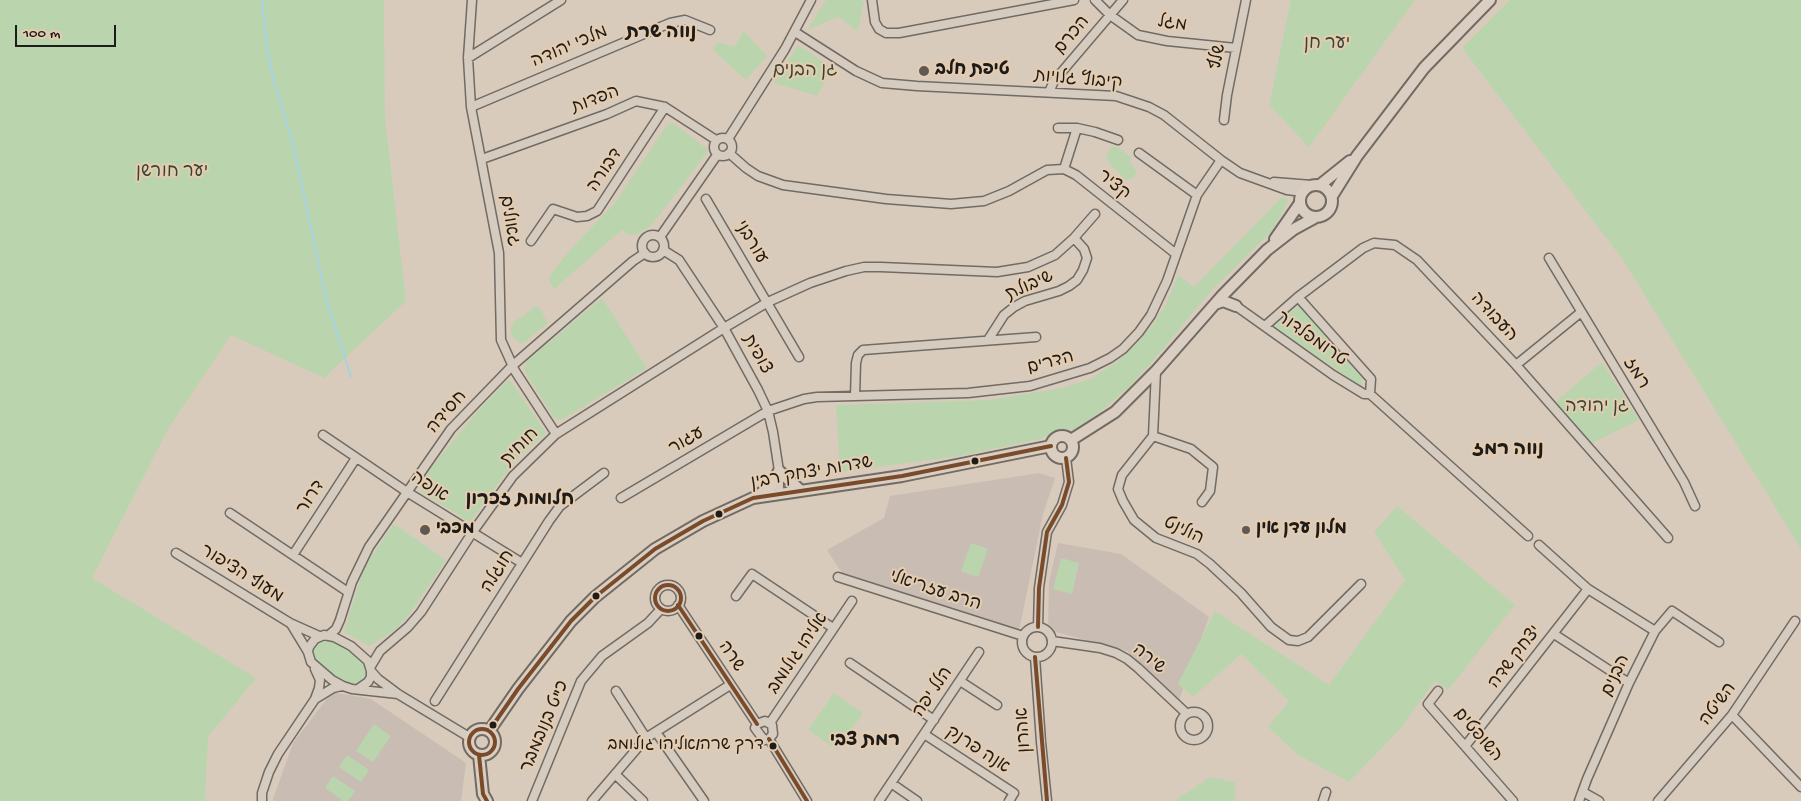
<!DOCTYPE html>
<html>
<head>
<meta charset="utf-8">
<style>
	body { margin:0 }
	#map { position:relative; width:1801px; height:801px; overflow:hidden; background:#d9cbbb; font-family:"Gochi Hand",sans-serif }
	canvas { display:block }
	.scale { position:absolute; left:15px; top:25px; width:101px; height:22px; box-sizing:border-box; border:2px solid #1c1c1c; border-top:0; padding-left:6px; font-size:15px; line-height:18px; white-space:nowrap; color:#1c1c1c; -webkit-text-stroke:4px #e6ccae; paint-order:stroke }
</style>
</head>
<body>
<div id="map">
<canvas width="1801" height="801"></canvas>
<div class="scale">100 m</div>
</div>
<script>
const g = document.querySelector('canvas').getContext('2d');
g.lineJoin = 'round';
function fill(path, color) { g.fillStyle = color; g.fill(path, 'evenodd'); }
const poly = rows => new Path2D(rows.map(r => 'M' + r).join(''));
function strokePath(path, color, width, dash) { g.strokeStyle = color; g.lineWidth = width; g.lineCap = dash ? 'butt' : 'round'; g.setLineDash(dash || []); g.stroke(path); }
function write(font, color, halo, rows, align = 'center') {
  g.font = font + ' "Gochi Hand","Playpen Sans Hebrew",sans-serif'; g.lineWidth = 4; g.setLineDash([]); g.textBaseline = 'middle'; g.strokeStyle = halo; g.fillStyle = color; for (const [text, x, y, turn = 0] of rows) {
    g.save(); g.translate(x, y); g.rotate((+turn || 0) * Math.PI / 180); g.textAlign = isNaN(turn) ? turn : align; if (halo) g.strokeText(text, 0, 0); g.fillText(text, 0, 0); g.restore();
  }
}
fill(poly([
	[1039,473,1055,478,1043,514,1019,631,842,573,827,550,884,518,890,496],
	[1058,543,1121,554,1209,617,1179,700,1127,651,1048,630,1049,582],
	[332,692,371,699,466,763,461,801,273,801,273,799,293,743]
]), '#c9bcb2');
fill(poly([
	[0,0,384,0,385,118,406,301,324,378,231,335,169,427,92,578,256,678,208,737,205,801,0,801],
	[826,0,860,0,864,2,858,31,838,17,807,30],
	[1291,0,1415,0,1309,147,1269,105],
	[1510,0,1801,0,1801,549,1623,260,1462,48],
	[744,31,767,56,746,80,713,50,718,42,734,47],
	[798,45,832,68,817,96,774,83],
	[673,123,709,150,651,226,636,235,627,234,622,230,554,289,548,278,570,250,614,204,667,125],
	[1112,146,1119,148,1132,158,1130,162,1136,170,1136,174,1132,179,1125,180,1106,159,1107,153],
	[1282,197,1287,199,1287,204,1271,232,1211,291,1152,362,1129,387,1101,411,1075,429,1062,429,1040,439,959,456,840,472,836,405,990,400,1062,388,1090,379,1114,364,1135,345,1153,325,1166,304,1178,275,1194,287],
	[602,298,647,368,563,419,557,419,554,418,524,370,524,367,528,360],
	[1300,305,1362,377,1362,387,1273,326],
	[534,307,539,307,541,310,548,323,522,344,518,342,510,333,512,325,514,321,522,317],
	[1602,362,1639,420,1590,444,1555,402],
	[509,379,546,433,516,460,470,522,421,492,422,479,476,413],
	[1397,506,1515,605,1448,690,1435,681,1401,728,1349,782,1298,755,1268,727,1289,701,1241,654,1193,697,1178,684,1215,611,1329,685,1405,580,1374,532],
	[394,524,446,560,409,615,394,631,369,646,344,632,364,567],
	[971,543,988,549,978,577,961,571],
	[1061,558,1079,563,1072,594,1053,589],
	[326,638,344,644,365,661,367,669,366,675,360,683,350,686,333,678,314,662,312,653,315,645,322,639],
	[834,693,863,713,837,750,808,730],
	[374,724,391,736,373,762,356,751],
	[347,755,369,770,361,782,339,767],
	[333,776,355,791,348,801,343,801,325,788],
	[1210,777,1235,782,1235,801,1174,801]
]), '#bad5ae');
strokePath(poly([
	[262,0,268,53,274,82,293,144,326,299,351,377]
]), '#a7d2e3', 2);
const minor = poly([
	[472,0,468,58,471,107,499,253,501,340,515,371,556,434],
	[872,0,875,22,879,29,886,33,899,33,1074,0],
	[1095,0,1110,15,1138,35,1167,41,1236,48],
	[795,32,856,71,882,83,917,86,1116,96,1149,107,1164,115,1221,160,1240,173,1287,190,1303,192],
	[468,58,561,0],
	[1049,92,1054,81,1123,0],
	[471,107,670,23,685,20,710,30],
	[1224,120,1227,95,1246,0],
	[1058,128,1077,128,1095,132,1118,140],
	[1077,128,1064,169,1076,175,1176,254],
	'714 147a9 9 0 1 1 18 0a9 9 0 1 1-18 0Z',
	[728,139,785,49,811,0],
	[729,153,746,168,758,176,783,185,886,199,951,204,984,201,1009,191,1047,170,1064,169],
	[1139,153,1197,195],
	[482,159,607,114,636,101,665,107,716,140],
	[1274,182,1312,185],
	[706,199,799,357],
	'642 246a11 11 0 1 1 22 0a11 11 0 1 1-22 0Z',
	[660,237,717,155],
	[531,241,553,209,577,217,587,216,597,211,665,107],
	[663,250,679,260,724,328,758,390,768,411,773,432,779,471,779,494],
	[1549,258,1684,482,1695,506],
	[1298,297,1371,379,1370,394],
	[1236,306,1333,375,1364,394,1370,394,1528,536],
	[1265,326,1298,297,1363,248,1374,243,1395,245,1417,260,1516,365,1668,538],
	[988,340,1004,315,1014,307,1025,301,1059,291,1069,286,1077,280,1083,270,1087,258,1084,249,1074,238],
	[1516,365,1580,313],
	[1156,371,1153,436,1122,475,1118,489,1123,501,1134,520,1156,538,1197,554,1210,564,1241,593,1271,627,1289,640,1298,641,1308,637,1361,584],
	[855,396,856,363,858,355,863,350,1036,337],
	[323,435,407,492,522,563],
	[1153,436,1191,449,1213,467,1210,491,1202,502],
	[621,498,768,411,804,399,817,397,968,393,1030,386,1090,368,1110,358,1123,349,1139,332,1151,315,1167,281,1197,195,1221,160],
	[230,513,348,592],
	[1539,545,1588,589,1655,631],
	[176,553,290,623,319,636],
	[293,555,356,458],
	[838,577,1023,636],
	'655 598a13 13 0 1 1 26 0a13 13 0 1 1-26 0Z',
	[736,596,752,574,833,628],
	[678,605,757,724],
	[291,624,308,652],
	[1038,627,1039,588,1047,532,1062,505,1069,482,1066,458],
	'1022 642a15 15 0 1 1 30 0a15 15 0 1 1-30 0Z',
	[1554,634,1629,683],
	[329,635,336,629,340,620,352,582,369,547,451,429,512,366,633,261,645,253],
	[1052,641,1100,648,1116,653,1127,659,1138,668,1187,714],
	[1035,657,1041,742,1047,801],
	[850,663,934,720],
	[371,666,380,651,408,627,421,612,472,533,513,476,556,434,724,328,768,302,810,283,846,271,864,267,881,267,997,272,1028,267,1055,255,1074,238,1095,214],
	[371,671,378,679,398,694,469,737],
	[960,681,997,705],
	[358,689,368,682,371,677,371,671,368,661,351,646,334,637,324,635,315,639,309,647,308,652,311,662,332,680,343,686,352,689,398,694],
	[616,691,646,738],
	[1438,691,1428,704,1513,801],
	[315,699,333,688,342,686],
	[435,701,549,521,560,506,604,473],
	'1180 726a14 14 0 1 1 28 0a14 14 0 1 1-28 0Z',
	[1732,715,1801,787],
	[770,723,852,601],
	[757,724,765,721,772,725,773,734,769,739],
	[757,724,755,728,764,740,769,739],
	[656,732,704,801],
	[924,734,1014,793,1009,801],
	[769,739,807,801],
	[1466,745,1588,589],
	[615,774,643,801],
	[891,783,917,801],
	[1583,792,1599,801],
	[262,801,262,793,269,772,278,754,315,699,319,688,320,680,315,669],
	[532,801,581,681,602,656,648,623,661,609],
	[592,801,646,738,730,685],
	[879,801,979,652],
	[1323,801,1326,792],
	[1579,801,1587,779,1629,683,1655,631,1672,611,1719,642],
	[1658,801,1732,715,1795,621]
]);
const major = poly([
	'1300 201a16 16 0 1 1 32 0a16 16 0 1 1-32 0Z',
	[1320,185,1350,161],
	[1332,196,1357,156,1424,68,1490,0],
	[1275,239,1300,203],
	[1215,304,1223,301,1236,306],
	'1051 447a11 11 0 1 1 22 0a11 11 0 1 1-22 0Z',
	[1071,440,1115,412,1156,371,1221,297,1267,250,1294,229,1316,217],
	[757,496,771,486,779,471,800,490],
	'469 742a13 13 0 1 1 26 0a13 13 0 1 1-26 0Z',
	[489,731,518,689,571,621,595,597,655,549,703,521,753,498,902,476,1051,446],
	[479,755,483,794,487,801]
]);
strokePath(minor, '#716b64', 11);
strokePath(major, '#716b64', 14);
strokePath(minor, '#d5cbbf', 8);
strokePath(major, '#d9cec1', 10);
strokePath(poly([
	'655 598a13 13 0 1 1 26 0a13 13 0 1 1-26 0Z',
	[678,605,757,724],
	[1038,627,1039,588,1047,532,1062,505,1069,482,1066,458],
	[1035,657,1047,801],
	'469 742a13 13 0 1 1 26 0a13 13 0 1 1-26 0Z',
	[489,731,518,689,571,621,595,597,655,549,703,521,753,498,902,476,1051,446],
	[769,739,807,801],
	[479,755,483,794,487,801]
]), '#7a4b2a', 4);
for (const [x, y, r, color] of [
	[924,71,6,"#5e5954"],
	[975,461,4.5,"#1c1c1c"],
	[719,514,4.5,"#1c1c1c"],
	[425,530,6,"#5e5954"],
	[1246,530,5,"#5e5954"],
	[596,596,4.5,"#1c1c1c"],
	[699,636,4.5,"#1c1c1c"],
	[493,725,4.5,"#1c1c1c"],
	[773,746,4.5,"#1c1c1c"]
]) { const dot = new Path2D(); dot.arc(x, y, r, 0, 2 * Math.PI); g.fillStyle = color; g.fill(dot); strokePath(dot, '#e6ccae', 2); }
write('17px', '#1c1c1c', '#e6ccae', [
	["דרך שרה/אליהו גולומב",764,746]
], 'right');
write('18px', '#1c1c1c', '#e6ccae', [
	["מגל",1172,25,8],
	["הכרם",1073,36,-50],
	["מלכי יהודה",570,48,-23],
	["שלף",1219,57,-79],
	["קיבוץ גלויות",1078,81,5],
	["הפדות",596,101,-21],
	["דבורה",606,171,-56],
	["קציר",1113,186,39],
	["גאולים",508,221,80],
	["עורבני",750,243,59],
	["שיבולת",1030,287,-24],
	["העבודה",1493,318,47],
	["טרומפלדור",1311,340,35],
	["צופית",756,355,61],
	["הדרים",1051,364,-15],
	["רמז",1635,374,59],
	["חסידה",448,413,-49],
	["עגור",687,442,-30],
	["חוחית",521,448,-45],
	["שדרות יצחק רבין",812,474,-10],
	["אנפה",429,488,33],
	["דרור",312,498,-57],
	["הולינט",1183,532,26],
	["חוגלה",499,572,-58],
	["מעוף הציפור",241,575,32],
	["הרב עזריאלי",935,592,18],
	["אליהו גולומב",799,654,-56],
	["שרה",730,657,57],
	["יצחק שדה",1516,658,-52],
	["שירה",1148,660,39],
	["הבנים",1617,676,-65],
	["הלל יפה",934,693,-56],
	["השיטה",1719,705,-53],
	["כ\"ט בנובמבר",546,727,-67],
	["אהרון",1025,730,-94],
	["השופטים",1477,736,49],
	["אנה פרנק",977,751,33]
]);
write('18px', '#374337', '#e6ccae', [
	["יער חן",1327,45],
	["גן הבנים",805,72],
	["יער חורשן",172,173],
	["גן יהודה",1597,408]
]);
write('bold 18px', '#1c1c1c', '#e6ccae', [
	["טיפת חלב",935,71],
	["מכבי",436,530],
	["מלון עדן אין",1256,530]
], 'left');
write('bold 19px', '#1c1c1c', '#e6ccae', [
	["נווה שרת",661,34],
	["נווה רמז",1508,451],
	["חלומות זכרון",520,501],
	["רמת צבי",865,742]
]);
</script>
</body>
</html>
